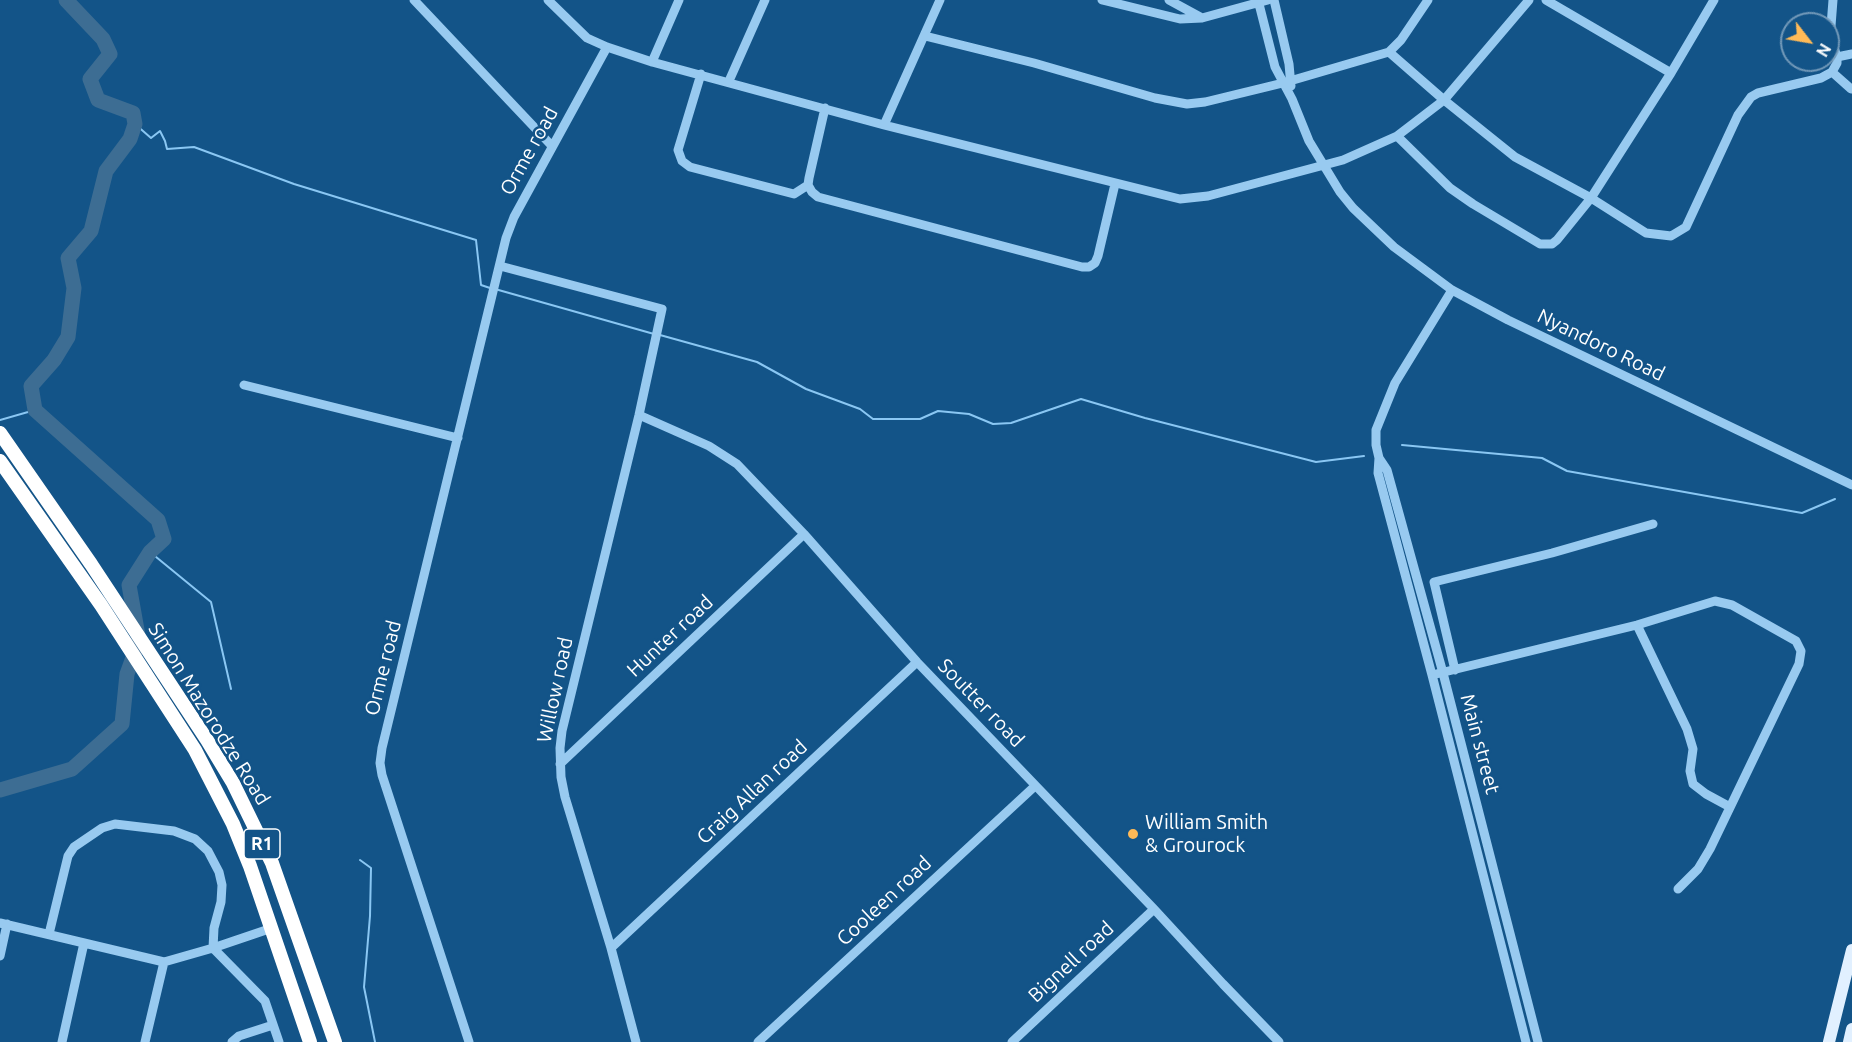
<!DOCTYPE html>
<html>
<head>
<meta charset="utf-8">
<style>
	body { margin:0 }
	#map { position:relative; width:1852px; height:1042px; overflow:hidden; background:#135488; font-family:Ubuntu,sans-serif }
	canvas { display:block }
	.north { position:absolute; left:1780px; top:12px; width:60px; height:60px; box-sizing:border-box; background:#135488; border:2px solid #7198b8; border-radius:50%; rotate:121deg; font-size:16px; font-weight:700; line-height:24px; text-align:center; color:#fff }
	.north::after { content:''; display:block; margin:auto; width:21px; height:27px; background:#ffba57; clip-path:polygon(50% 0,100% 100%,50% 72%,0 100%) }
</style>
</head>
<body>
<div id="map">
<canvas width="1852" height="1042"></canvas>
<div class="north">N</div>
</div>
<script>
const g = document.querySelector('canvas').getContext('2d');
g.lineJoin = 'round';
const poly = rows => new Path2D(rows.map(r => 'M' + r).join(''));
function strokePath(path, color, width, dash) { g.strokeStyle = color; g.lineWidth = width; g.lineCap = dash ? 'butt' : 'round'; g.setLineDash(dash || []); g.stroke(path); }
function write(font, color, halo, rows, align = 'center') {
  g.font = font + ' Ubuntu,sans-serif'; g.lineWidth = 5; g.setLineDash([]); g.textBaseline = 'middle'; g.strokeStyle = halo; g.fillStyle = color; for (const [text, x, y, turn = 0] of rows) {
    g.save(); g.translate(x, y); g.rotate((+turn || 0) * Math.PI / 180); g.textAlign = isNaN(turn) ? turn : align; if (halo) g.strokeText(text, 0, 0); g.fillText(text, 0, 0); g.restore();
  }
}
strokePath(poly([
	[135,124,151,138,160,131,165,141,167,149,194,147,294,184,476,240,481,285,490,288],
	[495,289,654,334],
	[660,335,757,362,806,389,860,409,873,419,920,419,938,411,969,414,993,424,1011,423,1081,399,1145,418,1316,462,1364,456],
	[0,420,35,410],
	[1402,445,1542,458,1567,471,1802,513,1835,499],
	[150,552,211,602,231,689],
	[360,860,371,868,370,916,364,987,375,1042]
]), '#8ac7f3', 2);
strokePath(poly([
	[0,790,72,769,122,724,127,674,139,641,129,585,150,552,164,539,158,520,35,410,31,386,54,360,68,337,74,288,68,258,91,231,106,171,130,139,135,124,133,113,98,100,90,79,110,54,103,39,66,0]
]), '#3d6d93', 15);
strokePath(poly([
	[414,0,552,146],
	[548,0,587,38,607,47,652,62,884,125,1180,199,1208,196,1343,160,1397,136,1444,100,1529,0],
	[1102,0,1180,19,1202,18,1268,0],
	[1169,0,1202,18],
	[1258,0,1275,67,1292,99,1309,141,1340,192,1353,208,1394,247,1452,290,1508,320,1852,485],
	[1274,0,1289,64,1291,86],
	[1546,0,1671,73],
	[925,36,1034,63,1155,98,1187,104,1205,102,1283,83,1389,52,1401,40,1428,0],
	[1389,52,1444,100,1515,157,1591,198,1646,233,1671,236,1686,227,1738,115,1751,97,1758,93,1821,78,1832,72,1837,63,1837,57,1832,41,1831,26,1833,0],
	[1837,57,1852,54],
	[652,62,679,0],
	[1832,72,1851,89],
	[701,74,678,150,682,161,690,167,794,194,808,185],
	[729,81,765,0],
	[825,108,809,178,808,185,812,192,818,197,1082,267,1089,267,1095,263,1098,256,1115,184],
	[884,125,940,0],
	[1397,136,1450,188,1473,204,1540,244,1552,244,1557,240,1591,198,1671,73,1714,0],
	[500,266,662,309,639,415,562,731,560,748,561,777,565,797,611,948,636,1042],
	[1452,290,1395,383,1376,430,1376,445,1379,458,1387,470,1443,673,1538,1042],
	[244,385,458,438],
	[639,415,709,446,737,464,804,534,917,662,1154,909,1223,984,1279,1042],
	[1379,458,1378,473,1432,675,1526,1042],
	[1637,625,1687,729,1693,749,1690,771,1693,784,1706,794,1730,807],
	[1455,670,1434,582,1552,553,1653,524],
	[1432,675,1637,625,1715,601,1732,605,1796,641,1801,651,1799,664,1710,849,1698,869,1678,889],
	[560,764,804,534],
	[0,923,164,962,213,948,272,928],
	[49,934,68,856,74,847,102,828,115,824,174,831,195,839,208,851,219,872,222,885,221,902,214,928,213,948,265,1001,279,1042],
	[611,948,917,662],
	[0,956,7,924],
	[62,1042,84,943],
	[145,1042,164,962],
	[232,1042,239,1036,273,1025],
	[469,1042,382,775,380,763,382,748,506,238,514,217,607,47],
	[758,1042,1035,786],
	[1012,1042,1154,909]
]), '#98caf0', 9);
strokePath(poly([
	[1829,1042,1852,950],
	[1849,1042,1852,1029]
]), '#e1f0ff', 12);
strokePath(poly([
	[0,433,91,564,207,740,233,783,272,863,335,1042],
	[0,461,101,605,195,750,233,824,250,866,310,1042]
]), '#fff', 14);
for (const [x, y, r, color] of [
	[1133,834,6,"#ffba57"]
]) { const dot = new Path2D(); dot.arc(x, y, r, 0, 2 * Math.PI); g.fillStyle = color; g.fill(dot); strokePath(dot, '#135488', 2); }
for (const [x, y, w] of [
	[262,844,36]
]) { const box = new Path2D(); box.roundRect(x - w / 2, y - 15, w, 30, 4.5); g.fillStyle = '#135488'; g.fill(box); strokePath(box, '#fff', 1.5); }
write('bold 18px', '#fff', null, [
	["R1",262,844]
]);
write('20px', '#fff', '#135488', [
	["Orme road",529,151,-61],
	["Nyandoro Road",1601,345,26],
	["Hunter road",670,636,-43],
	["Orme road",383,668,-76],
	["Willow road",555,690,-78],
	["Soutter road",981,703,46],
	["Simon Mazorodze Road",209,714,58],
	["Main street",1480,744,75],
	["Craig Allan road",752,792,-43],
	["Cooleen road",884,901,-43],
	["Bignell road",1071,962,-43]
]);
write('20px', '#fff', '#135488', [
	["William Smith",1145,822],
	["& Grourock",1145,845]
], 'left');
</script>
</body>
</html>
